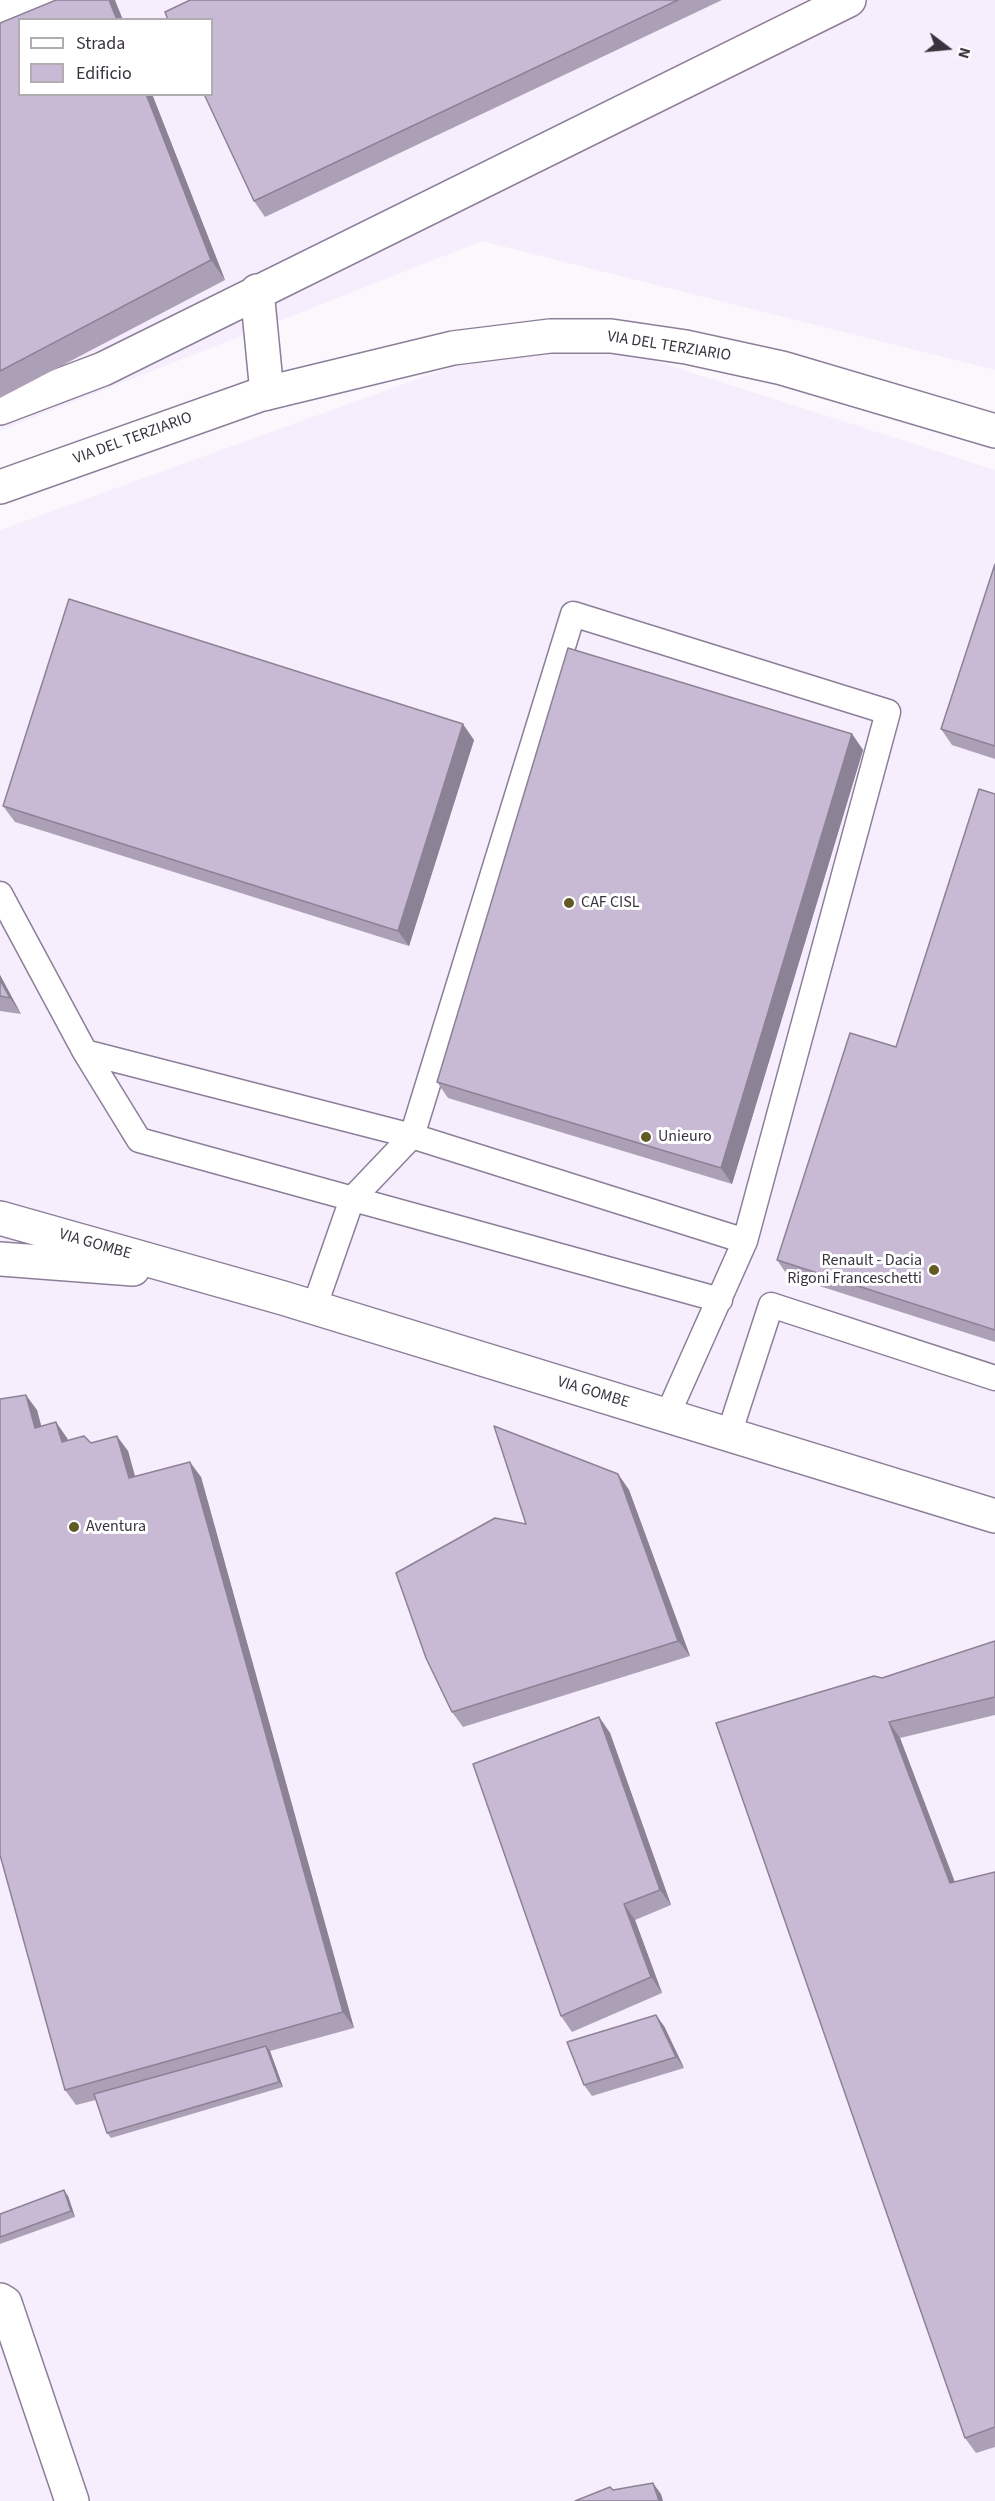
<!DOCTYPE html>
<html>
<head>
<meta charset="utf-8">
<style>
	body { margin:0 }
	#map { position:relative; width:995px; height:2501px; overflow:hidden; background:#faf7fd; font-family:"Source Sans 3",sans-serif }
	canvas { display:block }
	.legend { position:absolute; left:18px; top:18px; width:195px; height:78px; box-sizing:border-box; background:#fff; border:2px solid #b0adb2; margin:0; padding:8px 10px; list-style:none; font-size:18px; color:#39333e }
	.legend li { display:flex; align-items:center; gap:12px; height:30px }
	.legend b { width:30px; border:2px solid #b0adb2 }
	.north { position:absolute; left:917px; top:18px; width:60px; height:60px; -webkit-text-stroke:4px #fff; paint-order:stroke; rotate:106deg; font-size:16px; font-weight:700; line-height:24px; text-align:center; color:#39333e }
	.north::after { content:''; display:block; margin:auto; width:21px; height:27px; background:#39333e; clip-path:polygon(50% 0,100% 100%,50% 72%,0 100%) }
</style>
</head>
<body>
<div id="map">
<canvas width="995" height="2501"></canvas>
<ul class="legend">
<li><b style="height:8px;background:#fff"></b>Strada</li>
<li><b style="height:16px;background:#c8bad5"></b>Edificio</li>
</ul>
<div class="north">N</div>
</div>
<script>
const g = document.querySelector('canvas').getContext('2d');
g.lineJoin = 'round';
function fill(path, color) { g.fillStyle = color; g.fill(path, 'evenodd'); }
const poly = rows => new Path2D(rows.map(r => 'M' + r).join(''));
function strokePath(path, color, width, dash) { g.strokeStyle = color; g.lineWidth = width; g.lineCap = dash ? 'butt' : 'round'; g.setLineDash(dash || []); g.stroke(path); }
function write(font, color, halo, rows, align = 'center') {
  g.font = font + ' "Source Sans 3",sans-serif'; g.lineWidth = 6; g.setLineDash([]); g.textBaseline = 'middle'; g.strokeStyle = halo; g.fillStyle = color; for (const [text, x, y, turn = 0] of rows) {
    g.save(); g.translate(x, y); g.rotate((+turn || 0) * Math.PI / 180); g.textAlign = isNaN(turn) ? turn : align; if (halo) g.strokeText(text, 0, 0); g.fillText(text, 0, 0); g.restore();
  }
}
fill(poly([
	[0,0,995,0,995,370,482,241,0,431],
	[20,20,212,20,212,94,20,94],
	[556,329,995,470,995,2501,0,2501,0,530]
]), '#f6eefc');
const lane = poly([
	[0,894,85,1052,139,1140,720,1300],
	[85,1052,412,1136,352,1199,314,1308],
	[667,1416,745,1241,888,712,573,614,412,1136,745,1241],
	[729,1434,771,1305,995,1378]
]);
const street = poly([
	[0,17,38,0],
	[257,291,267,393],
	[0,408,103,369,849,0],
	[0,2300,5,2303,72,2501]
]);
const primary = poly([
	[0,487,259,395,453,348,550,336,611,336,686,347,782,368,995,431],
	[0,1218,283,1298,995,1516],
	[0,1259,133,1269]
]);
strokePath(lane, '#8c7e98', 27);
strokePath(street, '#8c7e98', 36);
strokePath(primary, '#8c7e98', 36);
strokePath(lane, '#fff', 24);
strokePath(street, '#fff', 33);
strokePath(primary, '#fff', 33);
fill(poly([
	[190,0,722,0,265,217,254,201],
	[0,23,152,94,225,280,0,398],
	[995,564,995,759,952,745,941,729],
	[852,734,863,750,732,1184,448,1098,437,1082],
	[474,740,409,946,15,822,3,806],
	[995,794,995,1342,788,1276,777,1260,896,1047],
	[0,975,21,1014,0,1011],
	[37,1410,41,1426,67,1438,68,1440,91,1443,128,1451,135,1477,201,1477,354,2028,270,2051,283,2087,111,2138,107,2133,96,2100,76,2105,65,2090],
	[618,1474,629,1490,690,1656,463,1727,452,1712,526,1524],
	[995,1641,995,1715,900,1738,955,1882,995,1872,995,2447,976,2453,965,2438,882,1678],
	[599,1717,610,1733,671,1905,635,1920,662,1993,572,2032,561,2016],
	[664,2026,684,2068,592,2096,584,2085],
	[68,2196,75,2217,0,2244,0,2214]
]), '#aca0b7');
fill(poly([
	[109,0,115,0,123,20,117,20],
	[146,94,152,94,225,280,211,260],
	[463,724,474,740,409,946,398,931],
	[852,734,863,750,732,1184,721,1168],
	[0,975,21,1014,10,998,0,980],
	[26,1395,37,1410,46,1444,35,1428],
	[56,1422,67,1438,73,1458,62,1442],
	[117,1436,128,1451,140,1494,129,1478],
	[190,1462,201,1477,354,2028,343,2012],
	[618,1474,629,1490,690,1656,678,1641],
	[599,1717,610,1733,671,1905,660,1890],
	[889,1722,900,1738,961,1899,950,1883],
	[624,1904,635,1920,662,1993,651,1977],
	[656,2015,664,2026,684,2068,676,2057],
	[266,2046,270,2051,283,2087,279,2082],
	[64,2190,68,2196,75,2217,71,2211],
	[653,2483,661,2494,663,2501,659,2501]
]), '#8c8295');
const building = poly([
	[56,0,109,0,117,20,20,20,20,94,146,94,211,260,0,371,0,23,56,0],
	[190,0,678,0,254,201,204,94,212,94,212,20,168,20,165,12,190,0],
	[995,564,995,746,941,729,995,564],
	[69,599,463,724,398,931,3,806,69,599],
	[568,648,852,734,721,1168,437,1082,568,648],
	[979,789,995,794,995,1330,777,1260,850,1033,896,1047,979,789],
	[0,980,10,998,0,996,0,980],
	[26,1395,35,1428,56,1422,62,1442,84,1436,91,1443,117,1436,129,1478,190,1462,343,2012,65,2090,0,1855,0,1399,26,1395],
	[494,1426,618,1474,678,1641,452,1712,426,1658,396,1573,495,1518,526,1524,494,1426],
	[995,1641,995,1697,889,1722,950,1883,995,1872,995,2427,965,2438,716,1723,874,1676,882,1678,995,1641],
	[599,1717,660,1890,624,1904,651,1977,561,2016,473,1764,599,1717],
	[656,2015,676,2057,584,2085,567,2042,656,2015],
	[266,2046,279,2082,107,2133,94,2094,266,2046],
	[64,2190,71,2211,0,2237,0,2214,64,2190],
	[653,2483,659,2501,575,2501,610,2487,613,2490,653,2483]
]);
fill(building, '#c8bad5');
strokePath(building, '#8c8295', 1.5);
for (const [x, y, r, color] of [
	[569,903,6,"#625925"],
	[646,1137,6,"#625925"],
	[934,1270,6,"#625925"],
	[74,1527,6,"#625925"]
]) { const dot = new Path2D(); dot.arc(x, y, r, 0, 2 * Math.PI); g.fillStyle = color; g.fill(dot); strokePath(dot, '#fff', 2); }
write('16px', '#39333e', '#fff', [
	["VIA DEL TERZIARIO",669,347,9],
	["VIA DEL TERZIARIO",133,439,-20],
	["VIA GOMBE",95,1245,16],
	["VIA GOMBE",593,1393,17]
]);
write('16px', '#39333e', '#fff', [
	["CAF CISL",581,903],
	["Unieuro",658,1137],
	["Renault - Dacia",922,1261,"right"],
	["Rigoni Franceschetti",922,1279,"right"],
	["Aventura",86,1527]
], 'left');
</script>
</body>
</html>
